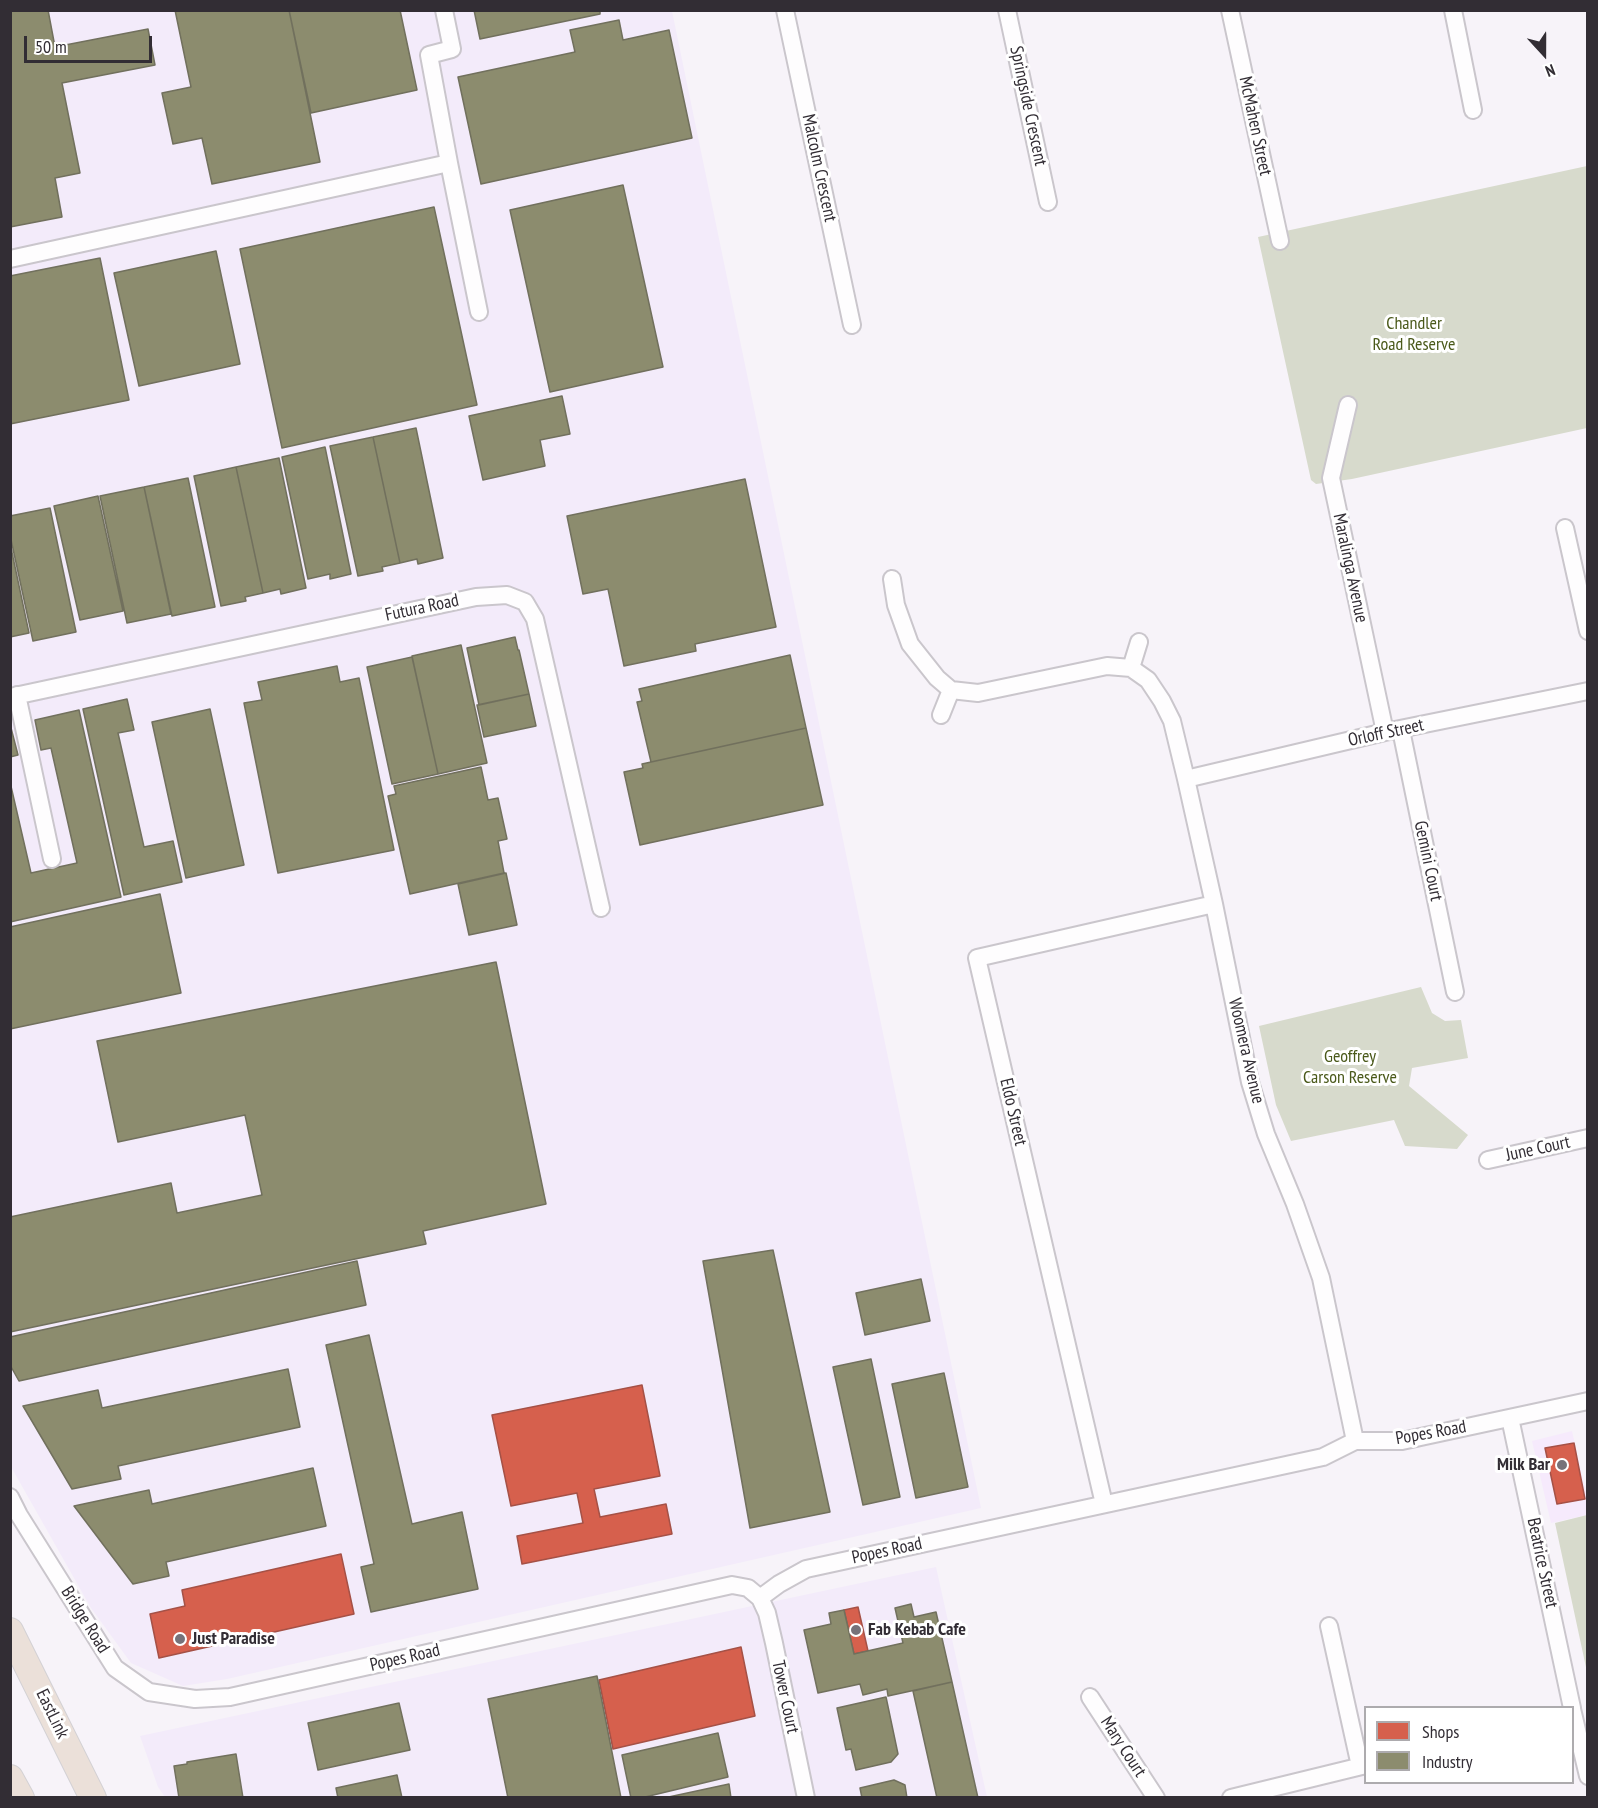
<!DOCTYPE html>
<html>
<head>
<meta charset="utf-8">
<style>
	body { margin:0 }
	#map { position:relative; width:1598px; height:1808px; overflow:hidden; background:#f7f3f9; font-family:"PT Sans Narrow",sans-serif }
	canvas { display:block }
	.frame { position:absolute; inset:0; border:12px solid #322d34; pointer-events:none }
	.legend { position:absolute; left:1364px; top:1706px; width:210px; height:78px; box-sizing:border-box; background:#fff; border:2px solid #adabae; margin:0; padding:8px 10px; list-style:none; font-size:18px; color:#322d34 }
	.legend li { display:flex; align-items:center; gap:12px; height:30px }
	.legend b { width:30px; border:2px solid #adabae }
	.north { position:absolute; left:1514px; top:24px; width:60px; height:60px; -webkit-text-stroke:4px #fff; paint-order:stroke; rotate:159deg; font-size:16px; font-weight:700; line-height:24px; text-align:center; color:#322d34 }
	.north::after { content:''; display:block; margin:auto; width:21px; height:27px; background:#322d34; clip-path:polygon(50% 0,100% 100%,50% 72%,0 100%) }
	.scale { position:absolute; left:24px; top:36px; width:128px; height:27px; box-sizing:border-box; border:3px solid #322d34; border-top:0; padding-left:8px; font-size:18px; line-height:21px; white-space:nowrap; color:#322d34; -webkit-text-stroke:4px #fff; paint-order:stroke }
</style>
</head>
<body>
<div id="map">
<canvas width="1598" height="1808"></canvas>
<div class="frame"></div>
<ul class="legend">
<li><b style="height:16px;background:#d6604d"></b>Shops</li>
<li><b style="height:16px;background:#8c8c6e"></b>Industry</li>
</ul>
<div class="north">N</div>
<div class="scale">50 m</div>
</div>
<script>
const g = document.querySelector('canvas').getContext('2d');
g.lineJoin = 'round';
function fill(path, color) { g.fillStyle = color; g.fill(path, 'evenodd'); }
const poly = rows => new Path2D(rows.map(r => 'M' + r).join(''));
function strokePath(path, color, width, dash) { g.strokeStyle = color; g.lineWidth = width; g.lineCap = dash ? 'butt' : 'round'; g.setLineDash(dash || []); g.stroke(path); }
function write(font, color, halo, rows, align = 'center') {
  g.font = font + ' "PT Sans Narrow",sans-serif'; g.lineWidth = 6; g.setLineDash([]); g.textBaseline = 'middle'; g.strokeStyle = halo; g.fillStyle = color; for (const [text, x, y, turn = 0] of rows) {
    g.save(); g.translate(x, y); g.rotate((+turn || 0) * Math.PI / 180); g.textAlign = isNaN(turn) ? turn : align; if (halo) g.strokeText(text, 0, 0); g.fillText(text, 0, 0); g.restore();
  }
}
fill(poly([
	[1572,1431,1587,1497,1587,1515,1551,1523,1532,1441]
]), '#f6eafc');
fill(poly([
	[10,11,672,11,981,1508,227,1679,183,1686,131,1663,91,1608,10,1465],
	[936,1567,987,1797,165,1797,158,1787,140,1736]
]), '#f3ebfa');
fill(poly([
	[1587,166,1587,428,1352,479,1316,484,1311,480,1258,237],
	[1421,987,1432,1013,1445,1021,1461,1020,1468,1058,1412,1068,1409,1086,1468,1135,1457,1149,1405,1146,1394,1120,1291,1141,1276,1105,1259,1026],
	[1587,1515,1588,1515,1587,1672,1555,1523]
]), '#d7dacc');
const shops = poly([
	[642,1385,660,1476,594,1489,600,1517,666,1504,672,1534,522,1564,517,1536,583,1523,577,1493,511,1506,492,1415,642,1385],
	[1574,1443,1585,1499,1557,1504,1545,1448,1574,1443],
	[341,1554,354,1614,159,1658,150,1614,185,1606,182,1590,341,1554],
	[858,1607,868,1651,854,1654,844,1610,858,1607],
	[741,1647,755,1716,613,1749,599,1680,741,1647]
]);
fill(shops, '#d6604d');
strokePath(shops, '#a55146', 1.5);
const industry = poly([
	[10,10,48,10,55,47,148,29,155,65,62,83,80,173,55,178,62,217,10,227,10,10],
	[175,10,289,10,320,162,212,184,202,138,173,144,162,93,191,87,175,10],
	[289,10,400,10,417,90,311,113,289,10],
	[474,10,600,10,600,14,480,39,474,10],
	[619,20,623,40,669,30,692,138,481,184,458,77,575,52,570,30,619,20],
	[623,185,663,367,550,392,510,210,623,185],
	[434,207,477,405,282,448,240,249,434,207],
	[216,251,240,364,139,386,114,273,216,251],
	[100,258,129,400,10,424,10,276,100,258],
	[562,396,570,434,540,440,545,466,483,480,469,416,562,396],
	[416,428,443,558,418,564,417,559,400,563,373,437,416,428],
	[373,437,400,563,382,567,383,571,358,576,330,446,373,437],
	[325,447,351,574,330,579,330,574,308,579,282,457,325,447],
	[279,458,306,588,281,594,280,589,263,593,236,467,279,458],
	[236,467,263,593,245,597,246,601,221,606,194,476,236,467],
	[188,478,215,607,172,616,144,487,188,478],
	[745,479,776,627,695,644,696,651,624,666,608,589,583,594,567,516,745,479],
	[144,487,171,614,127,623,100,496,144,487],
	[98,496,123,611,80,620,54,506,98,496],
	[50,508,76,632,33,641,10,535,10,516,50,508],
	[10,543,29,633,10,637,10,543],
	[515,637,518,650,519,650,529,694,479,705,467,648,515,637],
	[461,645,487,763,438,774,412,656,461,645],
	[790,655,806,728,651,762,637,702,642,701,639,689,790,655],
	[412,657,438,774,392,784,367,667,412,657],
	[337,666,340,682,359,678,394,850,278,873,244,703,262,700,258,682,337,666],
	[529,694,536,726,484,737,477,705,529,694],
	[127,699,134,730,118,733,144,847,173,841,182,882,124,895,83,709,127,699],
	[210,709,244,865,186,878,152,722,210,709],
	[79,710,121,897,10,922,10,782,31,873,77,863,51,748,41,750,35,720,79,710],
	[10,724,18,755,10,757,10,724],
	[806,728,823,805,640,845,624,772,643,768,642,764,806,728],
	[481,767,488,800,498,798,507,839,498,841,504,873,410,894,388,796,396,794,394,786,481,767],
	[506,873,517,925,469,935,458,884,506,873],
	[160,894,181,993,10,1029,10,927,160,894],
	[496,962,546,1204,423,1231,426,1244,10,1332,10,1217,171,1183,177,1213,262,1195,245,1115,118,1142,97,1041,496,962],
	[773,1250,830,1512,750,1528,703,1261,773,1250],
	[357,1261,366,1305,19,1381,10,1365,10,1337,357,1261],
	[921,1279,930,1321,865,1335,856,1293,921,1279],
	[369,1335,412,1524,462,1512,478,1589,371,1612,361,1567,374,1564,326,1345,369,1335],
	[871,1359,900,1497,863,1505,833,1367,871,1359],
	[288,1369,300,1427,118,1466,121,1479,72,1489,23,1406,98,1390,102,1408,288,1369],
	[944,1373,968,1487,916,1498,892,1384,944,1373],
	[313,1468,326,1526,166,1562,169,1576,133,1584,74,1506,149,1490,152,1504,313,1468],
	[911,1604,914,1617,936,1612,952,1682,888,1696,887,1689,863,1695,860,1684,818,1693,804,1630,831,1624,829,1613,844,1610,854,1654,903,1643,895,1608,911,1604],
	[597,1676,621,1798,508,1798,488,1699,597,1676],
	[952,1682,978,1798,937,1798,913,1691,952,1682],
	[886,1697,898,1754,891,1762,856,1770,851,1749,846,1750,837,1708,886,1697],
	[399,1703,410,1750,318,1770,308,1723,399,1703],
	[718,1733,728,1777,641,1798,631,1798,622,1755,718,1733],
	[236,1754,243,1798,179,1798,174,1766,187,1764,187,1762,236,1754],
	[397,1775,402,1798,338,1798,336,1788,397,1775],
	[894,1780,905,1785,907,1798,862,1798,860,1788,894,1780],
	[729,1784,731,1798,664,1798,729,1784]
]);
fill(industry, '#8c8c6e');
strokePath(industry, '#71705d', 1.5);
const minor = poly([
	[444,10,452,49,429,55,449,163],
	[785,10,852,325],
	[1007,10,1048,202],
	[1230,10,1280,241],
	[1453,10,1473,110],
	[10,259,449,163,479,312],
	[1348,405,1331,478,1385,732],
	[1565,528,1588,631],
	[892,579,896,605,910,644,937,678,951,690,978,693,1107,666,1131,668,1148,680,1162,701,1172,721,1186,779,1214,904,1250,1082,1266,1134,1295,1204,1321,1278,1355,1441],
	[1131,668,1139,642],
	[17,695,52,859],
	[10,697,476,597,507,595,525,602,535,619,601,908],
	[941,715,951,690],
	[1401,730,1455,992],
	[1186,779,1385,732,1588,691],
	[1488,1160,1588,1138],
	[1510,1418,1572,1708],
	[10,1497,19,1515,115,1668,149,1692,195,1699,230,1697,732,1585,748,1588,760,1598,779,1584,806,1569,1323,1457,1355,1441,1402,1441,1588,1401],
	[1104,1504,977,958,1214,904],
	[760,1598,767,1613,774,1643,806,1798],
	[1329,1626,1360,1766],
	[1090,1697,1156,1798],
	[1572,1709,1588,1776],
	[1231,1798,1366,1765]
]);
const highway = poly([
	[10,1631,93,1798],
	[10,1778,21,1798]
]);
strokePath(minor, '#cac6cc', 20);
strokePath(highway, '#d3d1d4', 28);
strokePath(minor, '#fefdfe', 16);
strokePath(highway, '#ebe0d9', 26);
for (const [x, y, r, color] of [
	[1562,1465,6,"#777279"],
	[856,1630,6,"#777279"],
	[180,1639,6,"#777279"]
]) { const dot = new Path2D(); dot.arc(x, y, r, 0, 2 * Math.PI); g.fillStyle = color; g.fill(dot); strokePath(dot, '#fff', 2); }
write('18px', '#322d34', '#fff', [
	["Springside Crescent",1028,106,78],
	["McMahen Street",1255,126,78],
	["Malcolm Crescent",819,168,78],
	["Maralinga Avenue",1350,568,78],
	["Futura Road",422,608,-12],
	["Orloff Street",1386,733,-12],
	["Gemini Court",1428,861,78],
	["Woomera Avenue",1246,1051,77],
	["Eldo Street",1013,1112,77],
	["June Court",1538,1149,-12],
	["Popes Road",1431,1433,-10],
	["Popes Road",887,1551,-12],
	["Beatrice Street",1542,1563,78],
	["Bridge Road",85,1620,58],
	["Popes Road",405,1658,-13],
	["Tower Court",785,1697,78],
	["EastLink",52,1714,64],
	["Mary Court",1123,1747,57]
]);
write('18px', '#4a591a', '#fff', [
	["Chandler",1414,324],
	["Road Reserve",1414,345],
	["Geoffrey",1350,1057],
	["Carson Reserve",1350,1078]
]);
write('bold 18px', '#322d34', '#fff', [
	["Milk Bar",1550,1465,"right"],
	["Fab Kebab Cafe",868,1630],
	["Just Paradise",192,1639]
], 'left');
</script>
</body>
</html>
